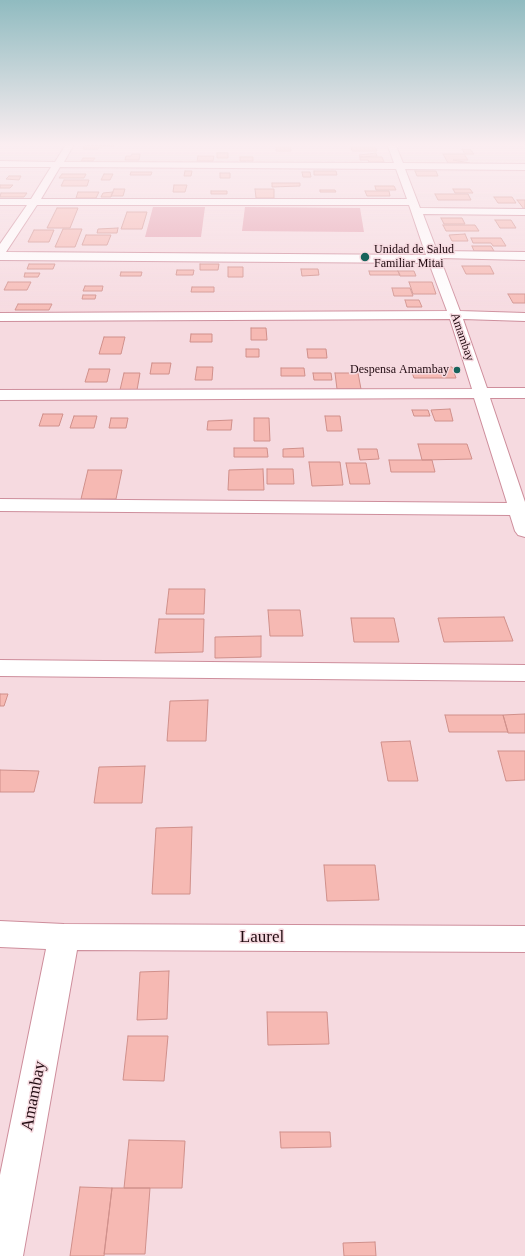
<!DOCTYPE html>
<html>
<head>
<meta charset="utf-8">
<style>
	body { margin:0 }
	canvas { display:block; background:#f6dae0 }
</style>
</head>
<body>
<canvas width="525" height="1256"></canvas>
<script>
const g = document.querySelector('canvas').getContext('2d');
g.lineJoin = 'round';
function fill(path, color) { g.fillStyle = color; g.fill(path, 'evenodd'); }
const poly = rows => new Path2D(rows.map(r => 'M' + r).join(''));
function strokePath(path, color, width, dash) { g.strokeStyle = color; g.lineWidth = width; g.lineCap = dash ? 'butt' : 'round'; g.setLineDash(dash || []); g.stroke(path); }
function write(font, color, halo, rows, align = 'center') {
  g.font = font + ' Georgia,serif'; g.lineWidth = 3; g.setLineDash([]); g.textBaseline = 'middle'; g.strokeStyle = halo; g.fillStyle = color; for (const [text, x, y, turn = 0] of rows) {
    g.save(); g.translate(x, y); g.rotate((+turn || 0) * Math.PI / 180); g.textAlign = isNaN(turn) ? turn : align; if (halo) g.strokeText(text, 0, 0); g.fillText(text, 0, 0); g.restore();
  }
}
fill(poly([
	[153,207,205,207,201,237,145,237],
	[245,207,360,208,364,232,242,231]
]), '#e6a4b2');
const building = poly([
	[84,146,115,146,99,147,98,149,83,149,84,146],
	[276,147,291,147,291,151,276,151,276,147],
	[351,147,375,147,377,151,352,151,351,147],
	[462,149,470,149,474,154,465,154,462,149],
	[217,153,228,153,228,158,217,158,217,153],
	[376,153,377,156,360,157,359,155,376,153],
	[132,154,140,154,139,160,125,160,126,156,131,156,132,154],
	[443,154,464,154,468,160,453,160,470,163,448,163,443,154],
	[198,156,214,156,213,161,197,161,198,156],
	[240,157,253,157,253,161,240,161,240,157],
	[360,157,382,157,384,162,369,162,368,160,360,160,360,157],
	[83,158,95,158,93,161,81,161,83,158],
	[185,171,192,171,191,176,184,176,185,171],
	[314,171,336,171,337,175,314,175,314,171],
	[415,171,436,171,438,176,417,176,415,171],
	[131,172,152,172,151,175,130,175,131,172],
	[302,172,310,172,311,177,303,177,302,172],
	[220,173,230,173,230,178,220,178,220,173],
	[62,174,86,174,84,178,59,178,62,174],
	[104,174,113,174,110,180,101,180,104,174],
	[9,176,21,176,19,180,6,179,9,176],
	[64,180,89,180,87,186,61,186,64,180],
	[272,183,300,183,300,186,272,187,272,183],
	[0,185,13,185,10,188,0,188,0,185],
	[174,185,187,185,185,192,173,192,174,185],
	[375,186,394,186,396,190,376,190,375,186],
	[114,189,125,189,123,196,111,196,114,189],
	[255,189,274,189,274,198,256,198,255,189],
	[453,189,470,189,473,193,455,193,453,189],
	[320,190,335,190,336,192,320,192,320,190],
	[211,191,227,191,227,194,211,194,211,191],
	[365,191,389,191,390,196,367,196,365,191],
	[78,192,99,192,96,198,76,198,78,192],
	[113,192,111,197,101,197,103,193,113,192],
	[1,193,27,193,24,197,0,197,1,193],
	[435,194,468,194,471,200,438,200,435,194],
	[494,197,512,197,516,203,498,203,494,197],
	[517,200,525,200,525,209,524,209,517,200],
	[57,208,78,208,70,228,47,228,57,208],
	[127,212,147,212,142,229,121,229,127,212],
	[441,218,462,218,465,224,444,224,441,218],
	[495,220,511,220,516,228,500,228,495,220],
	[443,225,475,225,479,231,446,231,443,225],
	[118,228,117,233,97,233,98,229,118,228],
	[63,229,82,229,75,247,55,247,63,229],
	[34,230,54,230,49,242,28,242,34,230],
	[465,234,468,241,452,241,449,235,465,234],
	[86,235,111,235,107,245,82,245,86,235],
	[471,238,501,238,506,246,493,246,491,243,473,243,471,238],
	[472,246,491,246,494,251,474,251,472,246],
	[29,264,55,264,53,269,27,269,29,264],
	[200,264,219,264,218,270,200,270,200,264],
	[462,266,490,266,494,274,466,274,462,266],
	[228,267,243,267,243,277,228,277,228,267],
	[301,269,318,269,319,275,302,276,301,269],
	[177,270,194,270,193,275,176,275,177,270],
	[369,271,398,271,400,275,370,275,369,271],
	[398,271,414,271,416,276,400,276,398,271],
	[121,272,142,272,141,276,120,276,121,272],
	[25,273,40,273,38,277,24,277,25,273],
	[8,282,31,282,27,290,4,290,8,282],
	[409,282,432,282,436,294,413,294,409,282],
	[85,286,103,286,102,291,83,291,85,286],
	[192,287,214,287,214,292,191,292,192,287],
	[392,288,410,288,413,296,394,296,392,288],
	[508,294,525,294,525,303,513,303,508,294],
	[83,295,96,295,95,299,82,299,83,295],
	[405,300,419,300,422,307,407,307,405,300],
	[18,304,52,304,49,310,15,310,18,304],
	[251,328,266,328,267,340,251,340,251,328],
	[191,334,212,334,212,342,190,342,191,334],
	[104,337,125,337,121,354,99,354,104,337],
	[246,349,259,349,259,357,246,357,246,349],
	[307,349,326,349,327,358,308,358,307,349],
	[152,363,171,363,169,374,150,374,152,363],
	[197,367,213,367,212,380,195,380,197,367],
	[410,367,452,367,456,378,414,378,410,367],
	[281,368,304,368,305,376,281,376,281,368],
	[89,369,110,369,107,382,85,382,89,369],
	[124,373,140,373,137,390,120,390,124,373],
	[313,373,331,373,332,380,314,380,313,373],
	[335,373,358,373,361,389,337,389,335,373],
	[450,409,453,421,435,421,431,410,450,409],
	[412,410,428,410,430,416,414,416,412,410],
	[43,414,63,414,59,426,39,426,43,414],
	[74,416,97,416,94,428,70,428,74,416],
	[325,416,340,416,342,431,327,431,325,416],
	[111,418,128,418,126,428,109,428,111,418],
	[254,418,269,418,270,441,254,441,254,418],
	[232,420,231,430,207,430,208,421,232,420],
	[418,444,467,444,472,459,422,460,418,444],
	[234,448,267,448,268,457,234,457,234,448],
	[303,448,304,457,283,457,283,449,303,448],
	[358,449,377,449,379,459,360,460,358,449],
	[389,460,432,460,435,472,391,472,389,460],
	[309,462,340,462,343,485,312,486,309,462],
	[346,463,366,463,370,484,350,484,346,463],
	[263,469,264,490,228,490,229,470,263,469],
	[267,469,293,469,294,484,267,484,267,469],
	[88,470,122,470,116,499,81,499,88,470],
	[169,589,205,589,204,614,166,614,169,589],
	[268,610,300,610,303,636,270,636,268,610],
	[504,617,513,641,444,642,438,618,504,617],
	[351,618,394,618,399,642,354,642,351,618],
	[159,619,204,619,203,652,155,653,159,619],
	[261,636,261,657,215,658,215,637,261,636],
	[0,694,8,694,4,706,0,706,0,694],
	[208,700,206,741,167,741,170,701,208,700],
	[525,714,525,733,508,733,503,715,525,714],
	[445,715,503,715,508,732,449,732,445,715],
	[410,741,418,781,388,781,381,742,410,741],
	[498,751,525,751,525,780,506,781,498,751],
	[145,766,142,803,94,803,99,767,145,766],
	[0,770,39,771,34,792,0,792,0,770],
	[192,827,190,894,152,894,156,828,192,827],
	[324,865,375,865,379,900,327,901,324,865],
	[169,971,167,1019,137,1020,140,972,169,971],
	[267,1012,327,1012,329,1044,268,1045,267,1012],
	[128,1036,168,1036,164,1081,123,1080,128,1036],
	[280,1132,330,1132,331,1147,281,1148,280,1132],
	[129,1140,185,1141,182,1188,124,1188,129,1140],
	[80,1187,112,1188,104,1256,70,1256,80,1187],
	[112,1188,150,1188,145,1254,104,1254,112,1188],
	[375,1242,376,1256,344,1256,343,1243,375,1242]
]);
fill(building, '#f6b9b3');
strokePath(building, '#d0908b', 1);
const minor = poly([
	[65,146,73,146,64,162,394,163,388,146,396,146,403,163,525,164,525,170,405,169,420,208,525,209,525,215,423,214,437,251,525,252,525,260,440,258,460,311,525,313,525,321,463,319,487,388,525,388,525,398,490,398,525,502,525,537,518,535,515,531,510,515,0,511,0,499,507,503,474,398,0,400,0,390,472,389,450,319,0,321,0,313,447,311,429,263,0,260,0,244,27,205,0,205,0,199,31,199,51,167,0,167,0,161,55,162,65,146],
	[60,167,396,169,407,199,41,199,60,167],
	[37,205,409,205,426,255,6,252,37,205],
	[0,660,525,665,525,681,0,676,0,660],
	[0,921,64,924,525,926,525,952,77,950,23,1256,0,1256,0,1175,46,949,0,947,0,921]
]);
strokePath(minor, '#ce8e9c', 2);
fill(minor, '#fff');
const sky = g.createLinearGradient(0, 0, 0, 322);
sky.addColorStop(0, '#90bbc0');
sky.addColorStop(0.45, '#fbeef1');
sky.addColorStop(1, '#fbeef100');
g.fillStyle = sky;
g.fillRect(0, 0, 525, 322);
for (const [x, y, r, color] of [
	[365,257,5,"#17635b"],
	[457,370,4,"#17635b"]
]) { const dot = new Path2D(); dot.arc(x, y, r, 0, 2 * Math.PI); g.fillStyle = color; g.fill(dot); strokePath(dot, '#f6dae0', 1.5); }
write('12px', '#200a10', '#f6dae0', [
	["Unidad de Salud",374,250],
	["Familiar Mitai",374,264],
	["Despensa Amambay",449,370,"right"]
], 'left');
write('12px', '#200a10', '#f6dae0', [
	["Amambay",462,337,71]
]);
write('17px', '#200a10', '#f6dae0', [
	["Laurel",262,938],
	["Amambay",34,1096,-79]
]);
</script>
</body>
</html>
